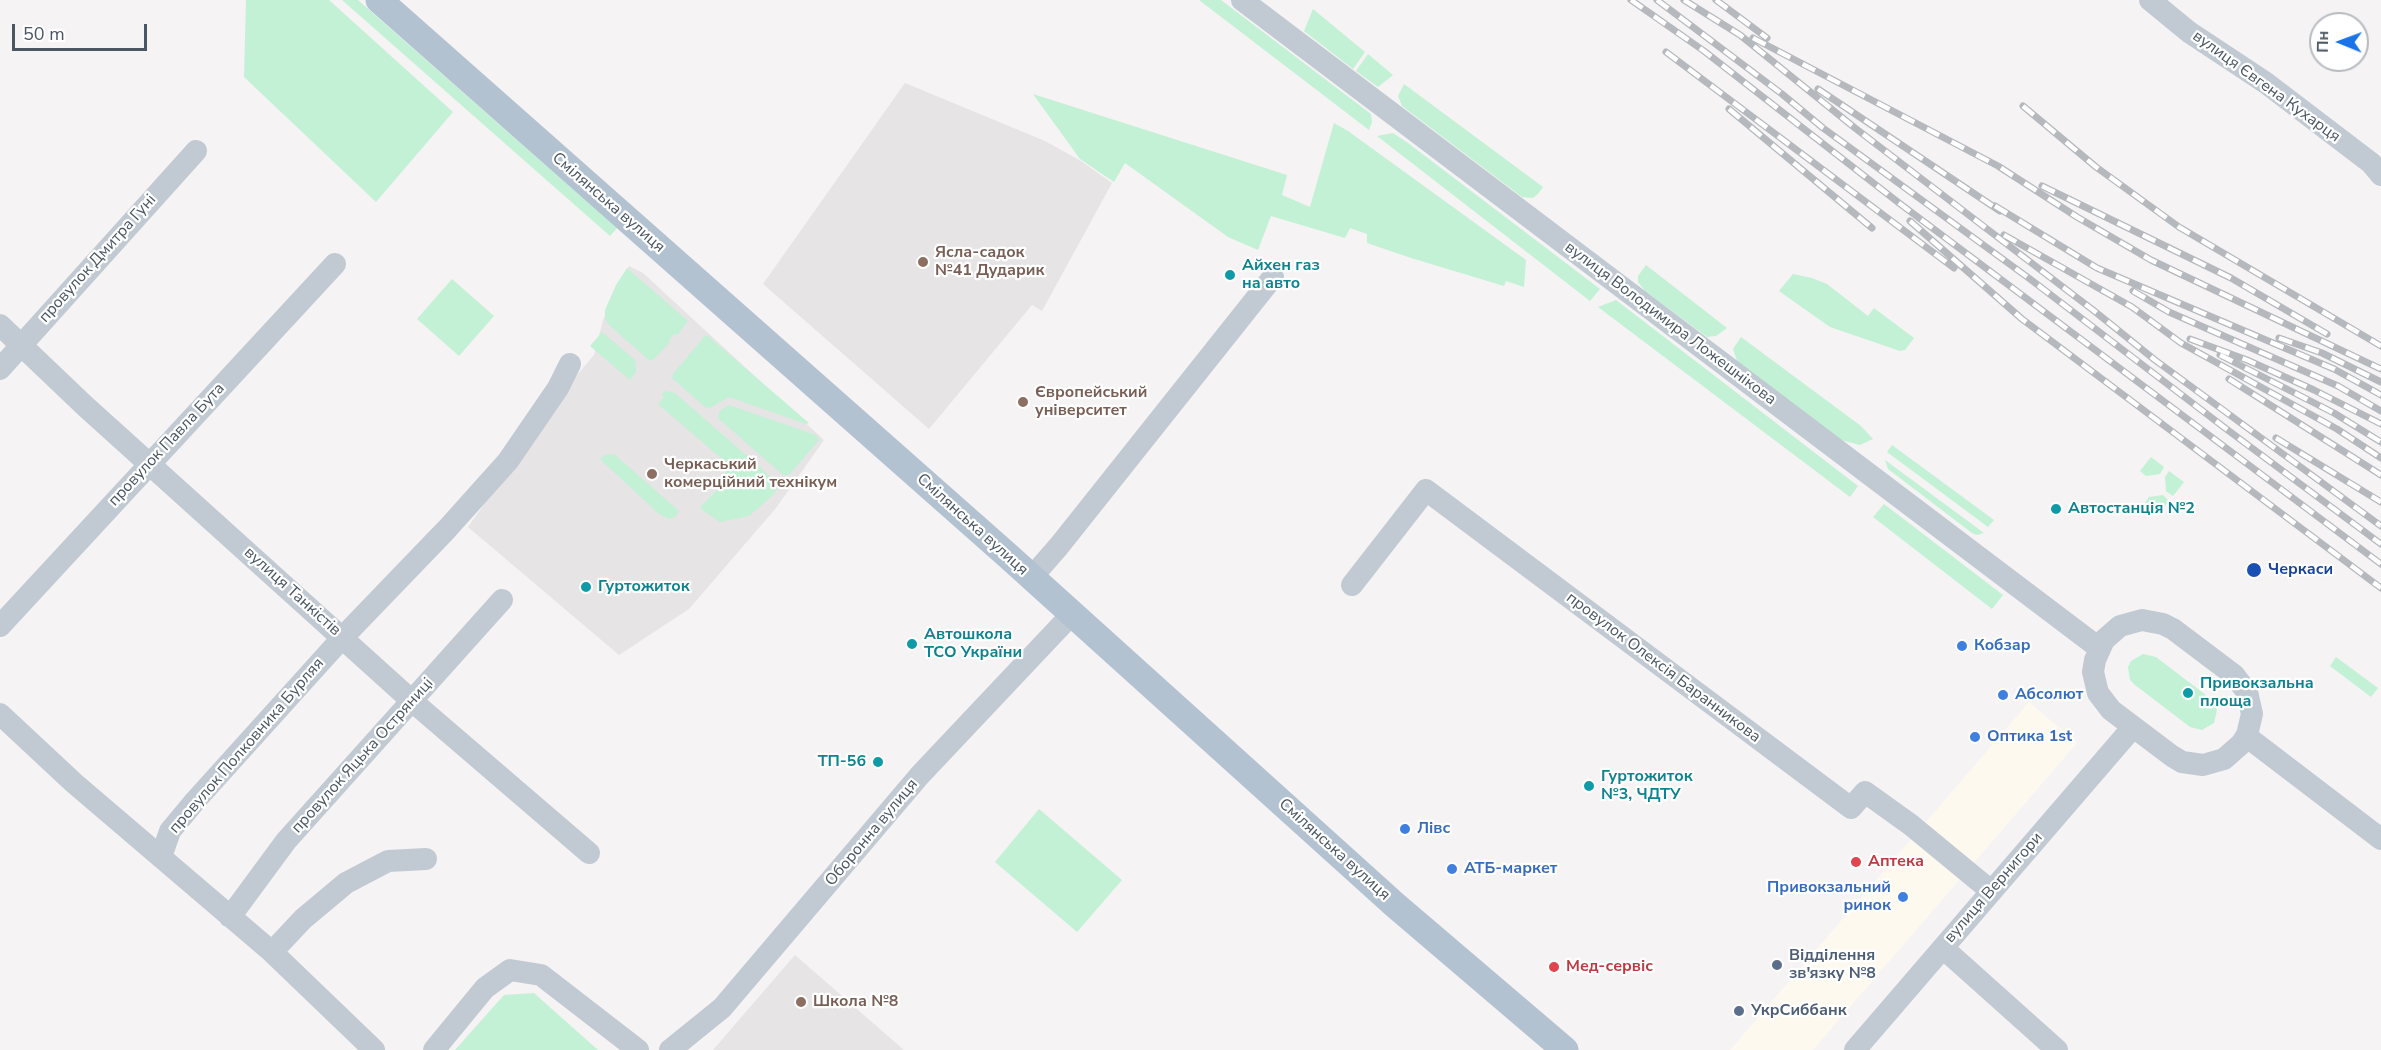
<!DOCTYPE html>
<html>
<head>
<meta charset="utf-8">
<style>
	body { margin:0 }
	#map { position:relative; width:2381px; height:1050px; overflow:hidden; background:#f5f3f3; font-family:"Nunito Sans",sans-serif }
	canvas { display:block }
	.north { position:absolute; left:2309px; top:12px; width:60px; height:60px; box-sizing:border-box; background:#fff; border:2px solid #b7bbc0; border-radius:50%; rotate:271deg; font-size:16px; font-weight:700; line-height:24px; text-align:center; color:#4a5661 }
	.north::after { content:''; display:block; margin:auto; width:21px; height:27px; background:#1a73e8; clip-path:polygon(50% 0,100% 100%,50% 72%,0 100%) }
	.scale { position:absolute; left:12px; top:24px; width:135px; height:27px; box-sizing:border-box; border:3px solid #4a5661; border-top:0; padding-left:8px; font-size:18px; line-height:21px; white-space:nowrap; color:#4a5661; -webkit-text-stroke:4px #fff; paint-order:stroke }
</style>
</head>
<body>
<div id="map">
<canvas width="2381" height="1050"></canvas>
<div class="north">Пн</div>
<div class="scale">50 m</div>
</div>
<script>
const g = document.querySelector('canvas').getContext('2d');
g.lineJoin = 'round';
function fill(path, color) { g.fillStyle = color; g.fill(path, 'evenodd'); }
const poly = rows => new Path2D(rows.map(r => 'M' + r).join(''));
function strokePath(path, color, width, dash) { g.strokeStyle = color; g.lineWidth = width; g.lineCap = dash ? 'butt' : 'round'; g.setLineDash(dash || []); g.stroke(path); }
function write(font, color, halo, rows, align = 'center') {
  g.font = font + ' "Nunito Sans",sans-serif'; g.lineWidth = 4.5; g.setLineDash([]); g.textBaseline = 'middle'; g.strokeStyle = halo; g.fillStyle = color; for (const [text, x, y, turn = 0] of rows) {
    g.save(); g.translate(x, y); g.rotate((+turn || 0) * Math.PI / 180); g.textAlign = isNaN(turn) ? turn : align; if (halo) g.strokeText(text, 0, 0); g.fillText(text, 0, 0); g.restore();
  }
}
fill(poly([
	[2029,702,2077,743,1813,1050,1730,1050]
]), '#fdf9ef');
fill(poly([
	[905,83,1045,141,1081,161,1112,183,1042,311,1032,305,929,429,763,284],
	[629,266,643,273,824,440,776,508,689,609,619,655,468,527,565,389,594,355,603,320],
	[795,955,904,1050,713,1050]
]), '#e6e4e5');
fill(poly([
	[246,0,329,0,453,112,376,202,244,77],
	[342,0,358,0,617,228,610,236],
	[1199,0,1221,0,1371,114,1372,122,1369,130],
	[1313,9,1365,52,1353,69,1304,31],
	[1368,54,1393,75,1378,87,1356,71],
	[1404,84,1543,187,1538,194,1533,198,1522,197,1402,106,1398,96],
	[1033,94,1287,175,1282,195,1310,207,1334,123,1348,131,1526,260,1524,287,1506,281,1504,286,1411,258,1367,243,1367,234,1350,228,1345,238,1271,216,1258,250,1228,237,1125,163,1114,182,1080,159],
	[1393,133,1408,143,1600,289,1590,301,1377,136],
	[1646,265,1727,328,1716,336,1707,337,1645,291,1638,282,1638,276],
	[627,268,688,321,677,335,674,334,669,340,670,342,652,361,649,360,610,326,605,319,605,310,616,285],
	[1793,274,1812,278,1827,284,1868,316,1874,308,1914,338,1905,350,1900,351,1830,327,1779,291],
	[452,279,494,316,459,356,417,319],
	[1616,300,1858,486,1850,497,1598,307],
	[602,332,635,360,636,372,630,380,590,346],
	[705,336,708,336,809,423,806,424,729,397,710,408,705,407,672,378,673,374],
	[1741,337,1861,426,1873,439,1860,445,1841,440,1737,361,1733,349],
	[665,391,675,393,780,485,772,496,749,516,720,522,702,510,701,506,724,483,725,472,729,465,658,404,664,397,662,394],
	[729,405,816,435,819,440,789,475,783,475,718,418,720,411],
	[1892,445,1994,520,1988,527,1887,452],
	[614,454,679,511,675,517,669,519,659,514,600,459,605,455],
	[2151,457,2164,467,2160,474,2146,476,2140,471],
	[1885,460,1984,533,1977,535,1972,533,1888,469],
	[2169,471,2184,482,2173,496,2166,491,2165,477],
	[2163,495,2169,501,2159,514,2144,504,2149,497],
	[1884,504,2003,595,1992,609,1873,517],
	[2143,654,2156,657,2211,699,2217,710,2214,723,2202,730,2190,727,2135,685,2130,680,2128,667,2131,661],
	[2336,657,2378,688,2371,697,2330,666],
	[1039,809,1122,880,1077,932,995,862],
	[534,993,598,1050,455,1050,504,995]
]), '#c3f1d5');
strokePath(poly([
	[1242,0,2099,648],
	[2150,0,2189,32,2266,83,2371,163,2381,175],
	[0,325,85,406,412,701,589,853],
	[0,369,196,151],
	[1032,577,1059,546,1273,277],
	[1352,585,1426,490,1851,808,1865,792,1911,825,1991,891],
	[2142,620,2163,624,2173,629,2234,675,2247,692,2252,714,2247,735,2241,744,2224,759,2203,765,2182,762,2172,756,2111,710,2098,693,2093,672,2095,660,2104,640,2120,626,2142,620],
	[0,626,335,264],
	[0,714,74,783,272,952,374,1050],
	[2246,736,2381,839],
	[161,857,170,831,195,801,343,637,447,529,508,461,558,388,570,364],
	[230,917,286,841,502,600],
	[1943,948,2057,1050],
	[272,952,303,919,346,883,388,861,426,859],
	[434,1050,485,988,510,970,541,975,638,1050],
	[670,1050,722,1008,920,775,1072,614],
	[1855,1050,2133,727]
]), '#c1cad2', 22);
strokePath(poly([
	[379,0,1007,555,1395,905,1565,1050]
]), '#b3c2d1', 27);
const rail = poly([
	[1631,0,1704,51,1899,203,2381,564],
	[1657,0,1782,94,1823,128,2030,279,2225,428,2381,544],
	[1684,0,1740,35,1855,128,2093,310,2155,360,2381,526],
	[1716,0,1767,38],
	[1753,38,1998,166,2077,217,2151,260,2381,369],
	[1666,52,1954,268],
	[1818,89,2000,211],
	[2023,106,2096,167,2179,227,2381,346],
	[1729,109,1872,228],
	[2042,186,2231,278,2327,334],
	[1995,206,2097,268,2334,369,2381,395],
	[1910,221,2022,319,2381,588],
	[2004,235,2132,307,2181,343,2337,429,2381,458],
	[2133,291,2169,312,2338,386,2381,411],
	[2279,338,2322,353,2381,382],
	[2190,339,2247,360,2314,390,2381,424],
	[2220,355,2334,413,2381,442],
	[2229,379,2381,475],
	[2276,438,2381,502]
]);
strokePath(rail, '#b5b8bd', 7);
strokePath(rail, '#fff', 4.5, [14]);
for (const [x, y, r, color] of [
	[923,262,6,"#8d6e63"],
	[1230,275,6,"#0f9aa8"],
	[1023,402,6,"#8d6e63"],
	[652,474,6,"#8d6e63"],
	[2056,509,6,"#0f9aa8"],
	[2254,570,8,"#1a4fb4"],
	[586,587,6,"#0f9aa8"],
	[912,644,6,"#0f9aa8"],
	[1962,646,6,"#3f7fe0"],
	[2188,693,6,"#0f9aa8"],
	[2003,695,6,"#3f7fe0"],
	[1975,737,6,"#3f7fe0"],
	[878,762,6,"#0f9aa8"],
	[1589,786,6,"#0f9aa8"],
	[1405,829,6,"#3f7fe0"],
	[1856,862,6,"#e0444e"],
	[1452,869,6,"#3f7fe0"],
	[1903,897,6,"#3f7fe0"],
	[1777,965,6,"#5c6f8a"],
	[1554,967,6,"#e0444e"],
	[801,1002,6,"#8d6e63"],
	[1739,1011,6,"#5c6f8a"]
]) { const dot = new Path2D(); dot.arc(x, y, r, 0, 2 * Math.PI); g.fillStyle = color; g.fill(dot); strokePath(dot, '#fff', 2); }
write('16px', '#4a5661', '#fff', [
	["вулиця Євгена Кухарця",2266,87,36],
	["Смілянська вулиця",608,203,41],
	["провулок Дмитра Гуні",98,259,-48],
	["вулиця Володимира Ложешнікова",1670,324,37],
	["провулок Павла Бута",167,445,-47],
	["Смілянська вулиця",972,525,42],
	["вулиця Танкістів",292,592,42],
	["провулок Олексія Баранникова",1663,668,37],
	["провулок Полковника Бурляя",247,746,-49],
	["провулок Яцька Остряниці",363,756,-48],
	["Оборонна вулиця",872,833,-50],
	["Смілянська вулиця",1334,850,42],
	["вулиця Вернигори",1994,888,-49]
]);
write('bold 16px', '#785e54', '#fff', [
	["Ясла-садок",935,253],
	["№41 Дударик",935,271],
	["Європейський",1035,393],
	["університет",1035,411],
	["Черкаський",664,465],
	["комерційний технікум",664,483],
	["Школа №8",813,1002]
], 'left');
write('bold 16px', '#0d838f', '#fff', [
	["Айхен газ",1242,266],
	["на авто",1242,284],
	["Автостанція №2",2068,509],
	["Гуртожиток",598,587],
	["Автошкола",924,635],
	["ТСО України",924,653],
	["Привокзальна",2200,684],
	["площа",2200,702],
	["ТП-56",866,762,"right"],
	["Гуртожиток",1601,777],
	["№3, ЧДТУ",1601,795]
], 'left');
write('bold 16px', '#164399', '#fff', [
	["Черкаси",2268,570]
], 'left');
write('bold 16px', '#366cbe', '#fff', [
	["Кобзар",1974,646],
	["Абсолют",2015,695],
	["Оптика 1st",1987,737],
	["Лівс",1417,829],
	["АТБ-маркет",1464,869],
	["Привокзальний",1891,888,"right"],
	["ринок",1891,906,"right"]
], 'left');
write('bold 16px', '#be3a42', '#fff', [
	["Аптека",1868,862],
	["Мед-сервіс",1566,967]
], 'left');
write('bold 16px', '#4e5e75', '#fff', [
	["Відділення",1789,956],
	["зв'язку №8",1789,974],
	["УкрСиббанк",1751,1011]
], 'left');
</script>
</body>
</html>
